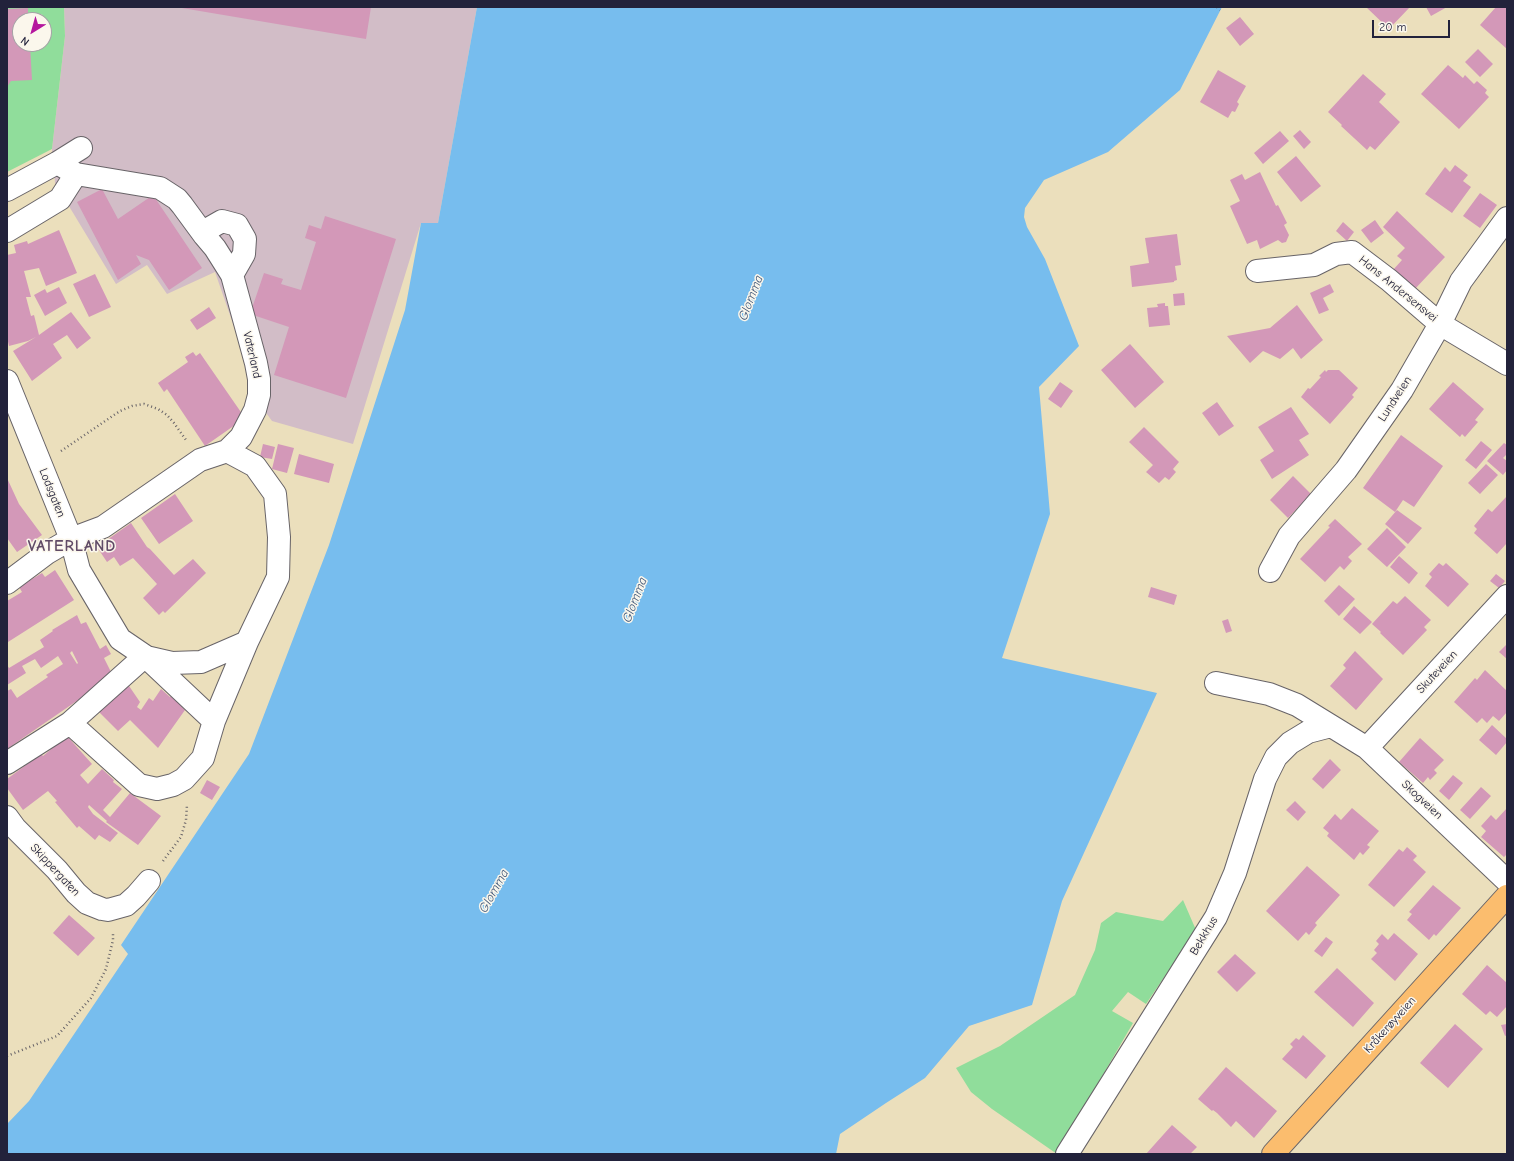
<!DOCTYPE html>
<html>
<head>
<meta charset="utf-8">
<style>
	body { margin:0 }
	#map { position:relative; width:1514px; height:1161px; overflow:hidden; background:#ebdfbc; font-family:"Comic Neue",sans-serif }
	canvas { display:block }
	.frame { position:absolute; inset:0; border:8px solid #22223b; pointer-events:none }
	.north { position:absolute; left:12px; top:12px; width:40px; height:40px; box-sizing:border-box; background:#fbf7ec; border:1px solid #a4a2a5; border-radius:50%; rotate:217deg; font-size:11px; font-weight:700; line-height:16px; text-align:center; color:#22223b }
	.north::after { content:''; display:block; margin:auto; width:14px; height:18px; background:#b5179e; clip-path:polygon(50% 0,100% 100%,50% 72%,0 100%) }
	.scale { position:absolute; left:1372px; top:20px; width:78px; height:18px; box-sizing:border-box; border:2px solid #22223b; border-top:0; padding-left:5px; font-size:12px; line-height:14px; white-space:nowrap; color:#22223b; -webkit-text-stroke:3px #fbf7ec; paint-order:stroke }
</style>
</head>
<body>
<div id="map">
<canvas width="1514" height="1161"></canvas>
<div class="frame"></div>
<div class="north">N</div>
<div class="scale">20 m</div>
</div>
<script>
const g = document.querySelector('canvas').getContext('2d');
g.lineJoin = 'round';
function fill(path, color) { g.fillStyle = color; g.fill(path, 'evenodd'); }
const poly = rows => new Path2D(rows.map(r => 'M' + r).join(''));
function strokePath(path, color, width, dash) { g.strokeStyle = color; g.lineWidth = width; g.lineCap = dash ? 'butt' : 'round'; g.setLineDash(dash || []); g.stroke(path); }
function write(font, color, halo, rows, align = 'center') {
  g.font = font + ' "Comic Neue",sans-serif'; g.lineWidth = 3; g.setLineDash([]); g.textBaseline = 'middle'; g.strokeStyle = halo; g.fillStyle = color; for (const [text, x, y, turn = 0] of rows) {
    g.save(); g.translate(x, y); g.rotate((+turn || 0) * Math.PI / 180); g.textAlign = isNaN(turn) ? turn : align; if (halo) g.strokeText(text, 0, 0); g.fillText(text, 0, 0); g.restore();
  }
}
fill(poly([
	[64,7,477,7,438,223,421,223,353,444,272,421,253,395,239,341,215,272,167,294,147,265,116,284,55,183,52,149,65,36]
]), '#d2bdc7');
fill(poly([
	[7,7,64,7,65,36,52,149,7,172],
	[20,20,44,20,44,44,20,44],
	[1183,900,1196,930,1146,1004,1128,992,1112,1011,1133,1023,1057,1154,992,1109,971,1092,956,1068,1000,1046,1075,995,1095,950,1101,923,1116,912,1163,921]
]), '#90dd9b');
fill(poly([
	[477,7,1222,7,1180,90,1108,152,1044,180,1025,208,1024,217,1027,227,1045,259,1079,346,1039,387,1050,514,1002,658,1157,693,1062,901,1032,1005,969,1026,925,1078,886,1103,840,1134,836,1154,7,1154,7,1124,29,1101,128,954,121,945,249,754,329,545,405,310,421,223,438,223]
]), '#77bdee');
fill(poly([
	[176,7,371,7,366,39],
	[1366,7,1410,7,1389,29],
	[1426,7,1447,7,1431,16],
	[1496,7,1507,7,1507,49,1480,25],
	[28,8,28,20,20,20,20,44,30,44,32,80,11,81,7,87,7,9],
	[1240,17,1254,34,1240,46,1226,28],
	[1478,49,1493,64,1480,77,1465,62],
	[1448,65,1463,78,1465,75,1474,84,1477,81,1487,90,1485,93,1489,97,1459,129,1421,94],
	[1218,70,1246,86,1237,102,1239,104,1235,112,1232,111,1228,118,1200,102],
	[1363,74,1386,94,1379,102,1400,122,1375,150,1370,146,1367,150,1341,126,1342,125,1328,112],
	[1300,130,1311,142,1304,149,1293,136],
	[1280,131,1289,141,1263,164,1254,153],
	[1296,156,1321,186,1301,202,1277,172],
	[1455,165,1468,175,1463,181,1471,187,1452,213,1425,194,1445,167,1450,172],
	[1260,172,1276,206,1278,205,1287,223,1284,225,1289,235,1286,242,1282,243,1278,240,1260,249,1257,240,1247,244,1230,206,1240,201,1230,180,1242,174,1245,180],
	[102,189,118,219,153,195,202,268,169,290,149,260,136,255,141,264,118,280,77,202],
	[1480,193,1497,205,1480,228,1463,216],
	[1397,211,1445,257,1414,290,1393,270,1402,260,1397,256,1405,248,1383,227],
	[325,216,396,239,346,398,274,375,289,327,250,314,264,273,283,279,281,284,301,290,316,242,305,238,309,225,321,229],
	[1375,220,1384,233,1371,243,1361,230],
	[1343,222,1354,232,1347,241,1336,231],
	[59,230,77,273,46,286,39,268,24,271,31,297,26,297,31,316,34,315,39,335,71,312,91,338,77,349,67,335,53,344,62,358,32,381,13,351,36,337,28,341,9,346,7,337,7,255,16,253,14,245,27,241,28,244],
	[1177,234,1181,265,1175,266,1177,280,1174,281,1174,282,1132,287,1130,266,1149,263,1145,238],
	[95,274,111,307,89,317,73,284],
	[1330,284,1334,292,1323,298,1329,310,1319,314,1310,293],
	[59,287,67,303,45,316,34,295,45,289,47,293],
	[1184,293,1185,305,1174,306,1173,294],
	[1165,303,1165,306,1168,306,1170,325,1149,327,1147,308,1158,307,1157,304],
	[1297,305,1323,340,1301,359,1293,348,1280,359,1263,351,1250,363,1227,336,1270,328],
	[209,307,216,318,197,330,190,320],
	[1130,344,1164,382,1135,408,1101,370],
	[193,352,196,356,200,353,245,418,205,446,167,389,164,392,158,383,188,362,185,357],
	[1325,370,1326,372,1328,370,1339,370,1358,388,1352,395,1354,397,1330,424,1301,397,1308,388,1310,389,1321,377,1319,376],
	[1060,382,1073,391,1061,408,1048,399],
	[1453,382,1484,409,1475,420,1478,422,1465,437,1462,434,1460,437,1429,409],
	[1217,402,1234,426,1219,436,1202,413],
	[1291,407,1309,434,1299,440,1309,455,1272,479,1260,460,1274,451,1258,427],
	[1144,427,1179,462,1173,469,1176,472,1169,480,1165,477,1159,483,1146,472,1153,465,1129,442],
	[1401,435,1443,466,1414,507,1403,500,1395,512,1363,488],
	[1481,441,1492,450,1476,469,1465,460],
	[1504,443,1507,445,1507,454,1503,458,1507,461,1507,470,1503,475,1487,461],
	[263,444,275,447,272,459,260,457],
	[278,444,294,448,287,473,272,469],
	[299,454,334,464,329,483,294,474],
	[1486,464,1498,475,1480,494,1468,483],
	[1293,476,1311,494,1288,518,1270,500],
	[7,478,19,504,42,535,17,552,7,538],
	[175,494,193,521,159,544,141,518],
	[1507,496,1507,543,1497,554,1474,533,1477,529,1474,526,1488,509,1492,512],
	[1397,510,1422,528,1408,544,1385,524],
	[1335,519,1362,544,1348,557,1352,561,1344,570,1340,566,1325,582,1300,559,1330,527,1328,526],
	[131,523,147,547,150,549,174,575,193,559,206,573,165,613,163,611,159,615,143,598,157,584,133,558,120,566,114,557,107,562,97,547],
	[1387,528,1406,547,1387,567,1367,549],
	[1399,556,1418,573,1409,584,1390,567],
	[1439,563,1443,566,1446,563,1469,584,1448,607,1425,586,1432,577,1429,574],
	[55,570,74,600,8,642,7,601,22,592,19,587,42,573,45,577],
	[1496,574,1505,581,1499,588,1490,581],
	[1339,585,1355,599,1339,616,1324,601],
	[1151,587,1177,595,1174,605,1148,597],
	[1405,596,1431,620,1424,627,1427,630,1403,655,1380,633,1381,632,1372,624,1393,601,1397,604],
	[1354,606,1372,622,1360,634,1343,619],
	[77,615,81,624,86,622,100,649,106,645,111,654,104,658,113,676,7,749,7,691,11,689,17,698,48,677,46,675,63,664,58,656,41,668,35,659,22,666,26,673,7,685,7,665,9,668,44,647,40,640,53,631,52,630],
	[72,651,78,663,77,664,70,653],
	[1228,619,1232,631,1226,633,1222,621],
	[1507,644,1507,659,1499,652],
	[1355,651,1383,679,1356,710,1330,686,1346,668,1343,665],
	[1485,670,1507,691,1507,712,1499,721,1493,716,1487,723,1482,718,1477,723,1454,702,1475,678,1477,680],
	[127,683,140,702,137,707,141,710,149,698,153,701,161,689,170,697,173,693,185,704,182,707,185,710,158,748,130,720,118,731,98,711],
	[1492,725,1507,739,1507,742,1496,755,1479,740],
	[67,736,92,764,80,775,88,784,102,769,114,780,113,782,122,789,103,810,110,817,130,793,161,816,138,845,106,822,107,821,89,805,88,807,93,814,118,833,110,842,99,835,95,840,79,826,77,828,55,802,57,801,48,791,23,810,7,788,7,779,41,754,43,756],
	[1420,738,1444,760,1434,770,1437,773,1430,780,1428,777,1423,783,1399,762],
	[1330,759,1341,770,1323,789,1312,779],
	[1453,775,1463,783,1449,800,1439,791],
	[207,780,220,787,212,800,200,793],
	[1481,787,1491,796,1470,819,1460,810],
	[1295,801,1306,812,1298,821,1286,810],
	[1352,808,1379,831,1367,845,1370,847,1363,855,1360,852,1354,860,1327,836,1329,833,1323,828,1335,814,1341,820],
	[1507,808,1507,854,1504,857,1481,837,1486,831,1481,826,1491,815,1496,820],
	[1407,847,1417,856,1413,860,1426,872,1394,907,1368,885,1399,849,1403,852],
	[1307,866,1340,895,1315,923,1317,925,1309,935,1306,932,1298,941,1266,911],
	[1433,885,1461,908,1436,936,1434,934,1429,940,1407,920,1412,914,1409,912],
	[69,915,95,938,78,956,53,933],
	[1394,933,1418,954,1395,981,1371,959,1377,953,1374,950,1379,944,1376,941,1382,934,1388,940],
	[1326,937,1333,942,1322,957,1314,951],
	[1235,954,1256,973,1237,992,1217,972],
	[1487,965,1507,983,1507,1006,1497,1017,1490,1011,1486,1015,1462,994],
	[1337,968,1374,1003,1353,1027,1314,992],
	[1455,1024,1483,1049,1448,1088,1420,1063],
	[1507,1024,1507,1035,1505,1036,1501,1025],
	[1303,1035,1326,1056,1306,1079,1282,1059,1293,1047,1290,1044,1296,1038,1299,1040],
	[1226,1067,1277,1111,1254,1138,1236,1121,1231,1127,1217,1113,1213,1110,1212,1111,1198,1099],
	[1172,1125,1197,1147,1190,1154,1146,1154]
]), '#d398b8');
const minor = poly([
	[57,163,76,174,160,188,177,199,182,205,204,235,215,248,232,275],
	[7,190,57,163,81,148],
	[7,231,60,199,76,174],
	[204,235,208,229,222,221,237,225,245,239,244,254,232,275,256,363,259,379,259,395,255,410,241,437,227,451],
	[1257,271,1314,265,1336,254,1352,252,1389,280,1440,324,1507,364],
	[7,381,71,539,79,570,120,639,145,656,214,721],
	[1270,571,1289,536,1346,470,1402,390,1440,324,1461,281,1507,218],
	[7,583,47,553,71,539,103,527,200,460,227,451,255,466,275,494,279,537,278,577,247,642,214,721,203,758,184,779,173,785,157,789,139,785,70,723],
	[146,657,172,663,201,662,247,642],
	[1216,683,1269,694,1297,705,1367,748,1507,881],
	[1367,748,1507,596],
	[7,763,70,723,145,656],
	[7,817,15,828,57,870,76,893,87,903,102,909,108,910,126,905,136,896,149,881],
	[1067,1154,1216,917,1235,873,1265,779,1276,757,1290,743,1308,732,1331,726]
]);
const major = poly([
	[1273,1154,1507,896]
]);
strokePath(minor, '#686468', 24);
strokePath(major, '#686468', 24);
strokePath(poly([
	[1217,7,1220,10],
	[61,451,120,411,132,406,144,404,158,409,167,415,174,423,186,440],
	[163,861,181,837,186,820,187,805],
	[7,1056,57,1036,91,998,106,969,113,940,113,933]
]), '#686468', 2.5, [1, 3]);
strokePath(minor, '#fff', 22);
strokePath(major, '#fbbd6e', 22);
write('12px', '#22223b', '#fbf7ec', [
	["Hans Andersensvei",1398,289,39],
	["Vaterland",252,355,77],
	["Lundveien",1395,399,-57],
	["Lodsgaten",52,493,68],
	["Skuteveien",1437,672,-47],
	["Skogveien",1422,800,43],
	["Skippergaten",55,870,47],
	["Bekkhus",1204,936,-59],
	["Kråkerøyveien",1390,1025,-48]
]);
write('italic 13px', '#40587a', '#fbf7ec', [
	["Glomma",751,298,-69],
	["Glomma",635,600,-69],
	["Glomma",494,891,-61]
]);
g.letterSpacing = '1px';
write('bold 16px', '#604b67', '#fbf7ec', [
	["VATERLAND",72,546]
]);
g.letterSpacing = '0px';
</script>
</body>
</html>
